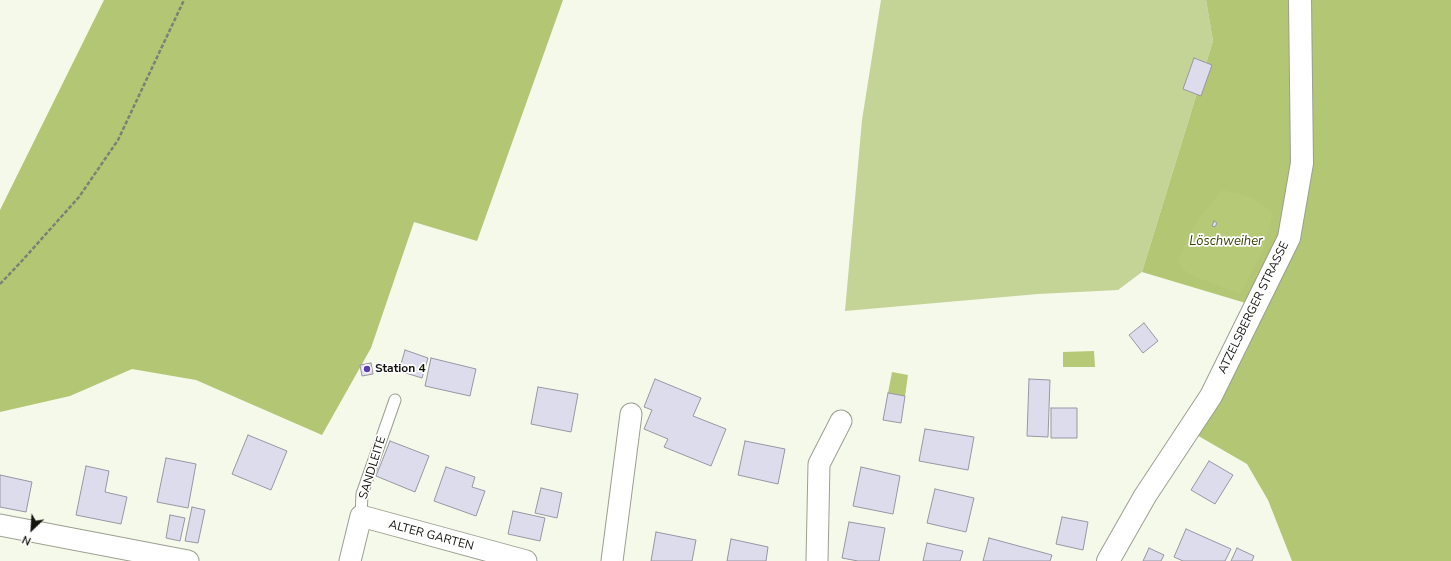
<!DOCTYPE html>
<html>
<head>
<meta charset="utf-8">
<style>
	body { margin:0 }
	#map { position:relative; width:1451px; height:561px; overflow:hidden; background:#f4f9e9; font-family:"Nunito Sans",sans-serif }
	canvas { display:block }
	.north { position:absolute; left:12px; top:509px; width:40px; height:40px; -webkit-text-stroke:3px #fff; paint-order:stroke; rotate:205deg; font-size:11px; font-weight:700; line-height:16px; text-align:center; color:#13140f }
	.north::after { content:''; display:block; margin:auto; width:14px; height:18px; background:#13140f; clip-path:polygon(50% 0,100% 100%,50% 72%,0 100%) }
</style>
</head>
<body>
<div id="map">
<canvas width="1451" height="561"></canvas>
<div class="north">N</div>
</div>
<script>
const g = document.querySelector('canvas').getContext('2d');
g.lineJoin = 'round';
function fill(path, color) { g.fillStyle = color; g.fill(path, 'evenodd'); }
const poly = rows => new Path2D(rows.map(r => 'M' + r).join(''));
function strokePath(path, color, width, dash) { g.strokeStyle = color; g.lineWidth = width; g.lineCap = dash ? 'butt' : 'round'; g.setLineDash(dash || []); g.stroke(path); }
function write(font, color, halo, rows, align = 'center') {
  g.font = font + ' "Nunito Sans",sans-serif'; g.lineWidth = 3.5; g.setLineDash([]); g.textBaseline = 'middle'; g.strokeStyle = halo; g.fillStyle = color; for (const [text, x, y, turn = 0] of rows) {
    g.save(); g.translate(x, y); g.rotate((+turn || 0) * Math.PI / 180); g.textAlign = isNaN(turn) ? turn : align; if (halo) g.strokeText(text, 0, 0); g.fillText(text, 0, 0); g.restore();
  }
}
fill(poly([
	[881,0,1206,0,1213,41,1142,272,1118,290,1038,294,845,311,862,120]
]), '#c4d497');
fill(poly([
	[104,0,563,0,477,241,414,222,371,348,322,435,196,380,132,369,70,396,0,412,0,210],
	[1206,0,1451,0,1451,561,1292,561,1268,500,1247,464,1195,434,1259,307,1142,272,1213,41]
]), '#b2c674');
fill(poly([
	[1222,190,1252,197,1273,213,1263,251,1240,294,1188,274,1177,261,1196,222],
	[1094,351,1095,367,1063,367,1063,352],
	[892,372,908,375,905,396,888,393]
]), '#b5c977');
const building = poly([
	[1194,58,1212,65,1201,96,1183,89,1194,58],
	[1214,221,1217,223,1215,227,1212,226,1214,221],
	[1144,323,1158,341,1143,353,1129,335,1144,323],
	[405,350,428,358,422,378,399,371,405,350],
	[431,358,476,369,470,396,425,386,431,358],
	[371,363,373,374,362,376,360,365,371,363],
	[655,379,701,398,693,416,726,429,711,466,664,447,668,439,644,429,652,410,644,407,655,379],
	[1029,379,1050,380,1048,437,1027,436,1029,379],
	[538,387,578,394,571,432,531,424,538,387],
	[888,393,905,396,901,423,883,420,888,393],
	[1051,408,1077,408,1077,438,1051,438,1051,408],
	[925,429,974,437,968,470,919,461,925,429],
	[248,435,287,451,271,490,232,474,248,435],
	[390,441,429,456,415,492,376,476,390,441],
	[745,441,785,449,778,484,738,475,745,441],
	[166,458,196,464,188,508,157,502,166,458],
	[1209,461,1233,475,1215,504,1191,490,1209,461],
	[86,466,109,471,105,492,127,497,121,524,76,515,86,466],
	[446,467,475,477,472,487,485,491,476,516,434,501,446,467],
	[861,467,900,476,893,514,853,506,861,467],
	[0,475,32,482,26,512,0,507,0,475],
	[541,488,562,493,557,518,535,513,541,488],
	[935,489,974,498,966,532,927,523,935,489],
	[192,507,205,510,198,543,185,541,192,507],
	[513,511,545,518,540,541,508,534,513,511],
	[170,515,185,518,180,541,166,538,170,515],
	[1062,517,1088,522,1083,550,1056,544,1062,517],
	[849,522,885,528,879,561,858,561,842,558,849,522],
	[1186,529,1231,549,1225,561,1183,561,1174,557,1186,529],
	[656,532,696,540,692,561,651,561,656,532],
	[989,538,1052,555,1050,561,983,561,989,538],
	[731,539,768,547,766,561,727,561,731,539],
	[927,543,963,551,960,561,923,561,927,543],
	[1149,548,1164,555,1161,561,1143,561,1149,548],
	[1237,548,1254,556,1252,561,1231,561,1237,548]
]);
fill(building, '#dddcec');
strokePath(building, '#9796a4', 1);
const lane = poly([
	[361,516,362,494,395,400]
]);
const street = poly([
	[0,525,188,561],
	[350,561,361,516,526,561],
	[612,561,631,414],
	[817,561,819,464,841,421]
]);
const secondary = poly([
	[1108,561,1145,496,1211,396,1289,238,1302,163,1300,0]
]);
strokePath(lane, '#9b9f90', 13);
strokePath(street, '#9b9f90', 23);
strokePath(secondary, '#9b9f90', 24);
strokePath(poly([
	[0,284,20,263,79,197,118,140,184,0]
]), '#7d8075', 2.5, [4, 2]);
strokePath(lane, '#fff', 11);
strokePath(street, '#fff', 21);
strokePath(secondary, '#fff', 22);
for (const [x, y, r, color] of [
	[367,369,4,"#5a3cb4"]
]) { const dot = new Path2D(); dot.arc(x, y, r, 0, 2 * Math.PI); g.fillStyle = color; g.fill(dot); strokePath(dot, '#fff', 1.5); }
write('12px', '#13140f', '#fff', [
	["ATZELSBERGER STRASSE",1254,308,-64],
	["SANDLEITE",373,468,-73],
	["ALTER GARTEN",431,536,15]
]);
write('bold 12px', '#13140f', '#fff', [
	["Station 4",375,369]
], 'left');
write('italic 13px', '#394404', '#fff', [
	["Löschweiher",1226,242]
]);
</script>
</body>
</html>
